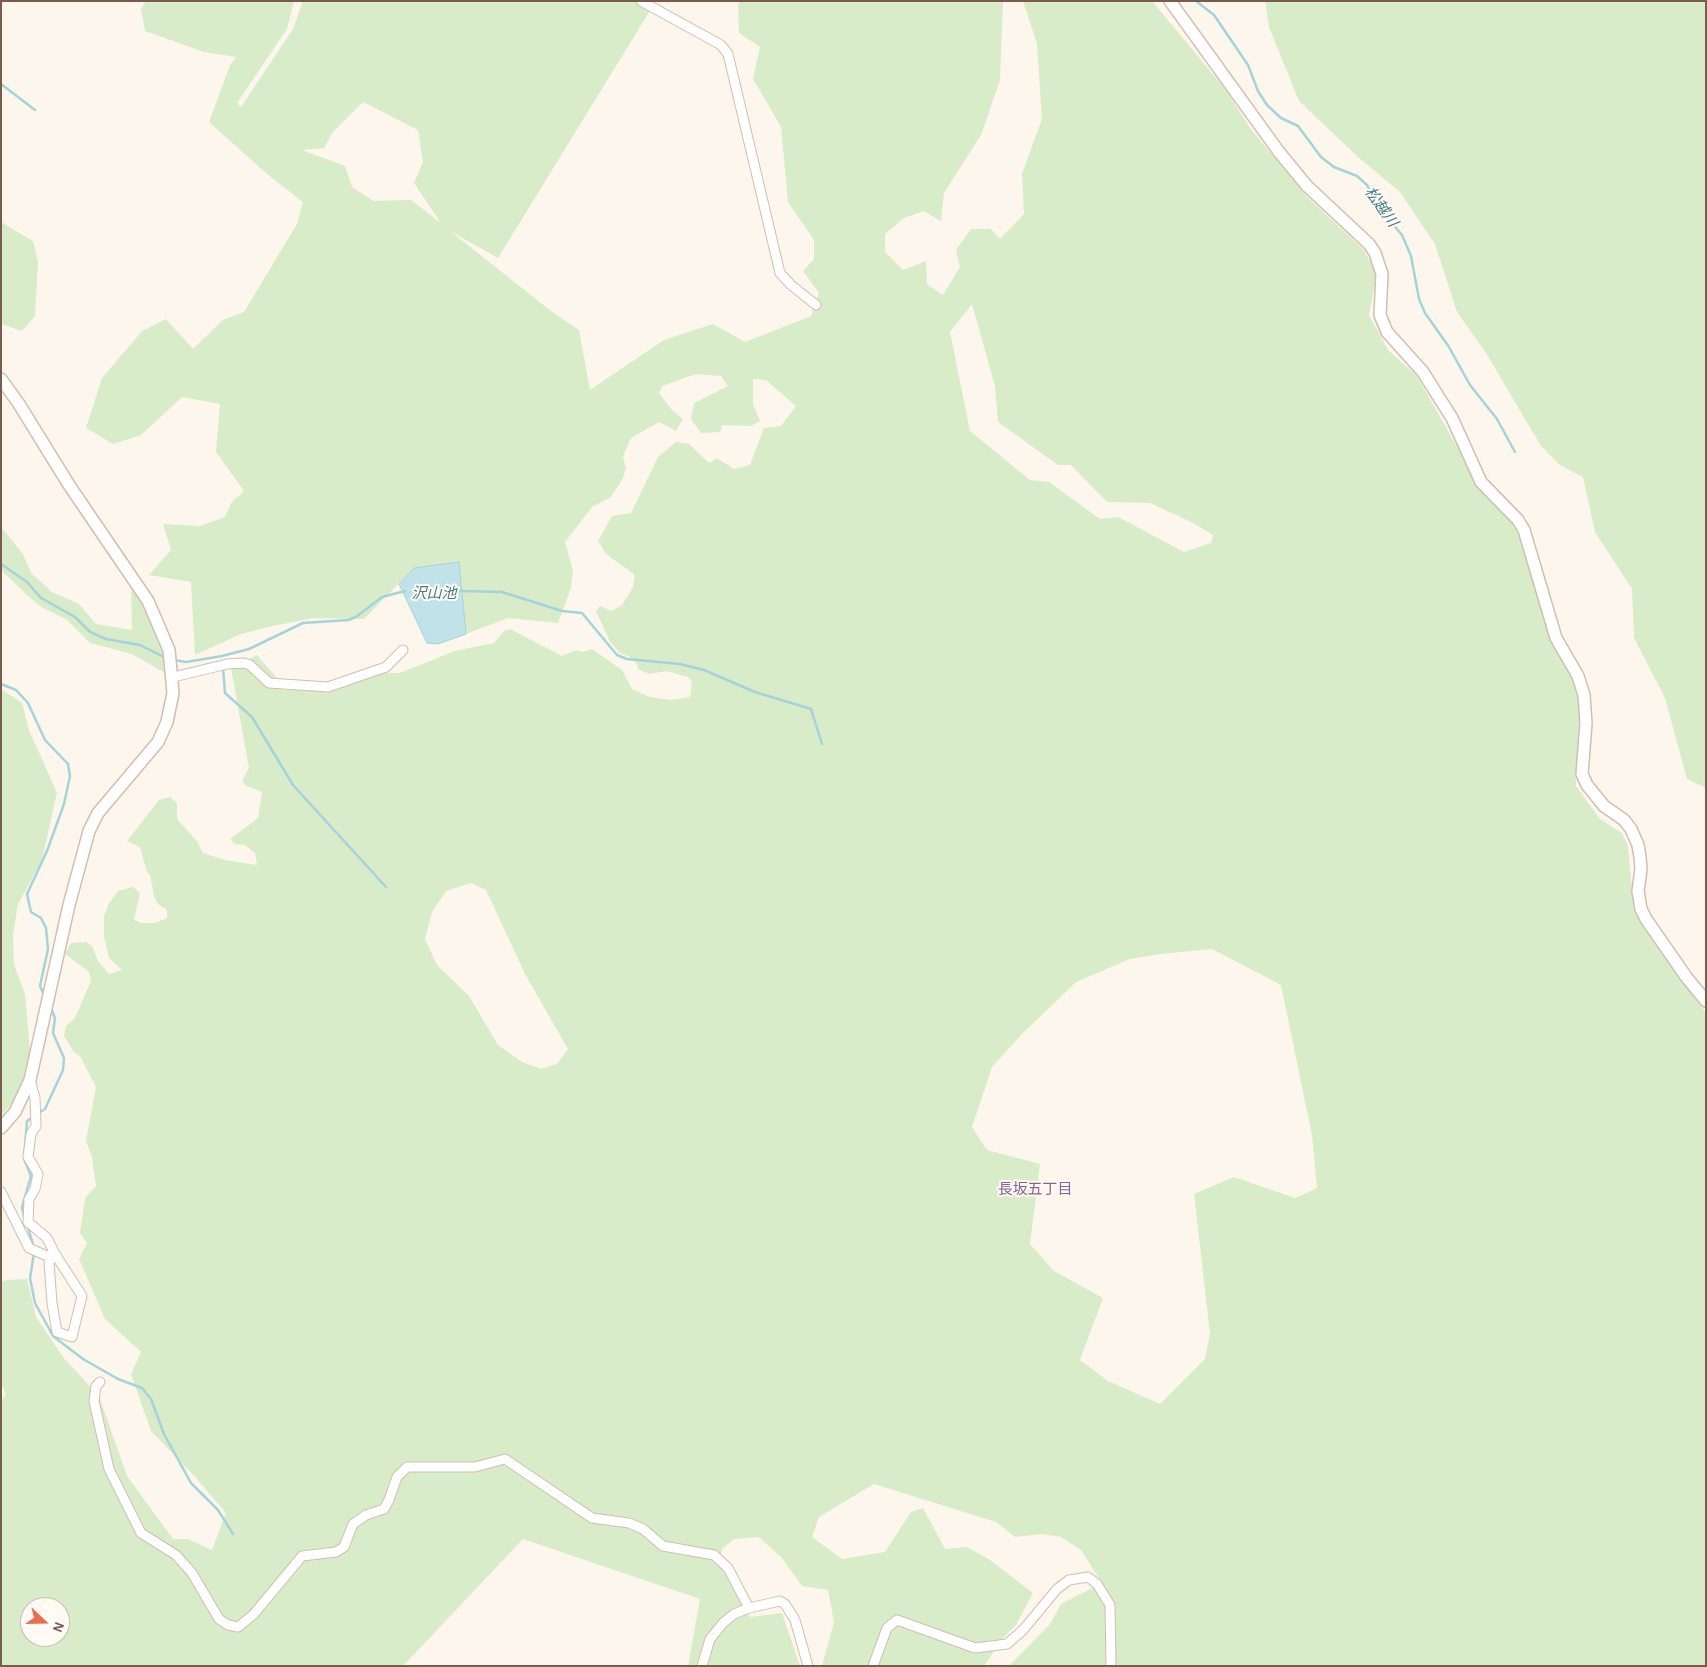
<!DOCTYPE html>
<html>
<head>
<meta charset="utf-8">
<style>
	body { margin:0 }
	#map { position:relative; width:1707px; height:1667px; overflow:hidden; background:#fdf6ec; font-family:"Alegreya Sans",sans-serif }
	canvas { display:block }
	.frame { position:absolute; inset:0; border:2px solid #7a5c4d; pointer-events:none }
	.north { position:absolute; left:20px; top:1597px; width:50px; height:50px; box-sizing:border-box; background:#fffaf3; border:1px solid #cabbb1; border-radius:50%; rotate:111deg; font-size:14px; font-weight:700; line-height:20px; text-align:center; color:#7a5c4d }
	.north::after { content:''; display:block; margin:auto; width:18px; height:22px; background:#e76f51; clip-path:polygon(50% 0,100% 100%,50% 72%,0 100%) }
</style>
</head>
<body>
<div id="map">
<canvas width="1707" height="1667"></canvas>
<div class="frame"></div>
<div class="north">N</div>
</div>
<script>
const g = document.querySelector('canvas').getContext('2d');
g.lineJoin = 'round';
function fill(path, color) { g.fillStyle = color; g.fill(path, 'evenodd'); }
const poly = rows => new Path2D(rows.map(r => 'M' + r).join(''));
function strokePath(path, color, width, dash) { g.strokeStyle = color; g.lineWidth = width; g.lineCap = dash ? 'butt' : 'round'; g.setLineDash(dash || []); g.stroke(path); }
function write(font, color, halo, rows, align = 'center') {
  g.font = font + ' "Alegreya Sans","Noto Sans JP",sans-serif'; g.lineWidth = 4; g.setLineDash([]); g.textBaseline = 'middle'; g.strokeStyle = halo; g.fillStyle = color; for (const [text, x, y, turn = 0] of rows) {
    g.save(); g.translate(x, y); g.rotate((+turn || 0) * Math.PI / 180); g.textAlign = isNaN(turn) ? turn : align; if (halo) g.strokeText(text, 0, 0); g.fillText(text, 0, 0); g.restore();
  }
}
fill(poly([
	[146,1,294,1,287,29,237,103,241,107,293,29,303,1,637,1,651,9,498,258,450,231,551,311,579,330,590,390,664,340,713,324,745,342,811,316,819,293,803,271,814,259,814,240,788,202,781,127,753,79,760,47,739,33,738,4,741,1,1003,1,1000,80,981,135,944,193,941,221,924,211,904,218,885,234,885,252,903,270,926,261,927,284,943,295,960,267,956,250,971,229,991,229,1000,239,1024,214,1022,174,1042,119,1037,44,1023,1,1152,1,1226,90,1250,128,1306,196,1362,248,1377,272,1369,315,1388,350,1417,376,1486,498,1517,524,1580,697,1576,786,1600,819,1622,833,1628,846,1634,912,1706,1013,1706,1666,1009,1666,1050,1624,1061,1604,1102,1583,1081,1550,1061,1537,1042,1534,1015,1537,996,1522,874,1484,819,1517,812,1537,842,1559,885,1552,911,1512,923,1508,945,1549,967,1547,990,1560,1033,1593,1016,1625,1003,1638,984,1666,822,1666,834,1622,828,1590,802,1586,782,1558,759,1537,734,1539,722,1549,719,1564,750,1617,782,1613,800,1666,688,1666,700,1599,523,1539,403,1666,1,1666,1,1401,6,1394,1,1384,1,1282,6,1280,27,1279,36,1317,63,1357,99,1396,127,1476,173,1539,188,1539,212,1550,226,1513,196,1478,151,1431,131,1374,141,1352,105,1319,79,1259,87,1243,80,1233,85,1198,96,1186,92,1157,86,1141,96,1087,80,1056,74,1052,64,1036,66,1026,75,1018,91,981,89,972,65,954,71,943,86,942,92,946,98,961,109,974,122,970,109,958,104,936,104,916,109,903,118,891,133,887,140,893,134,920,142,923,155,923,167,918,167,910,158,904,154,896,150,875,147,872,140,847,127,841,159,800,170,797,177,803,177,819,197,841,203,853,225,860,257,865,255,853,245,845,235,844,230,839,258,818,262,792,245,785,242,781,249,768,231,668,257,655,277,678,283,690,327,691,353,684,379,673,400,673,455,651,494,643,504,631,510,629,562,656,576,650,583,652,592,649,622,670,632,689,650,697,671,700,690,697,692,682,688,677,666,671,649,674,638,669,637,664,630,657,620,653,610,642,596,611,600,606,611,611,622,605,633,587,635,575,606,554,598,541,612,516,631,513,658,457,676,442,689,444,709,463,717,458,734,469,750,465,764,428,781,426,796,406,766,380,753,379,753,404,760,421,751,426,722,425,720,432,701,433,691,419,694,403,728,386,721,376,696,374,662,386,659,393,672,410,683,419,676,431,659,422,631,438,623,456,626,469,622,480,611,497,592,507,565,542,573,571,571,588,558,623,508,618,466,634,458,562,414,568,364,619,313,618,268,627,241,634,195,655,191,582,149,575,171,550,163,524,200,526,225,517,231,503,244,491,216,452,220,404,182,397,141,435,113,444,86,428,102,378,142,331,166,319,193,349,223,320,244,312,297,224,303,202,267,174,209,122,230,65,236,57,204,52,145,31,141,9],
	[363,102,418,130,423,162,414,183,441,223,411,200,374,201,352,187,345,166,302,150,324,148,332,133],
	[972,304,995,386,998,422,1058,465,1071,465,1107,502,1150,503,1193,523,1213,535,1211,543,1184,552,1118,517,1100,519,1049,482,1030,480,970,431,950,332],
	[471,883,486,890,525,974,568,1049,557,1064,541,1069,522,1062,498,1045,469,996,437,965,425,939,432,912,446,891],
	[1212,949,1281,985,1312,1135,1317,1188,1295,1198,1234,1177,1194,1194,1210,1334,1205,1359,1160,1404,1108,1381,1080,1360,1103,1298,1054,1271,1030,1244,1040,1164,987,1150,972,1127,992,1067,1022,1034,1076,982,1130,959,1161,954],
	[30,1607,60,1607,60,1637,30,1637],
	[1265,1,1706,1,1706,788,1687,779,1665,698,1634,638,1632,589,1595,532,1583,477,1560,465,1541,446,1486,353,1457,312,1435,244,1400,192,1358,157,1299,101,1269,27],
	[1,222,33,241,38,261,35,316,22,331,1,324],
	[1,527,23,554,31,573,52,592,79,604,96,624,132,630,131,581,167,648,169,675,132,654,90,643,66,619,41,607,26,594,1,570],
	[1,689,22,703,29,730,57,793,42,860,18,904,13,935,14,965,25,994,30,1051,19,1095,1,1116]
]), '#d8ecc9');
const water = poly([
	[459,562,466,634,438,644,427,643,399,584,414,568,459,562]
]);
fill(water, '#bfe3e8');
strokePath(water, '#a5d3da', 1);
strokePath(poly([
	[1196,1,1214,15,1248,65,1258,91,1267,105,1281,118,1298,126,1321,157,1334,167,1357,176,1367,185,1379,208,1402,235,1411,256,1419,299,1425,313,1449,347,1470,385,1497,419,1515,452],
	[1,84,35,110],
	[1,564,27,582,41,598,75,617,90,632,106,639,140,645,166,658],
	[460,591,502,592,562,611,582,613,617,655,627,659,680,664,704,670,755,692,811,709,822,744],
	[174,660,186,662,222,656,249,649,303,623,348,620,356,617,382,597,405,591],
	[223,668,225,693,252,717,293,785,386,887],
	[1,684,16,690,28,703,45,740,68,764,70,776,64,804,47,851,27,894,31,912,41,918,46,928,48,949,40,986,44,995],
	[37,1114,45,1109,63,1070,64,1058,53,1033,55,1018,50,1006],
	[24,1217,22,1207,31,1176,24,1159,27,1121,33,1117],
	[27,1224,34,1248],
	[34,1253,30,1278,35,1303,53,1336,83,1359,118,1379,142,1388,151,1399,164,1434,191,1483,218,1510,233,1534]
]), '#a5d3da', 2.5);
const minor = poly([
	[641,1,721,45,728,54,780,273,791,285,816,305],
	[173,677,227,664,244,663,250,665,269,683,328,687,386,667,403,650],
	[1,1192,29,1248,47,1256,55,1254,82,1296,72,1337,57,1332,52,1303,49,1262,55,1254,47,1238,28,1222,29,1199,35,1189,38,1174,28,1157,31,1134,36,1126,35,1098,30,1080],
	[100,1382,96,1386,94,1401,109,1469,141,1533,176,1555,192,1573,219,1619,228,1625,238,1627,253,1615,302,1556,336,1552,344,1547,353,1524,366,1515,384,1509,389,1500,397,1477,407,1467,475,1467,505,1459,592,1518,629,1523,643,1529,663,1546,714,1555,728,1568,749,1608],
	[702,1666,710,1639,723,1623,734,1614,749,1608,780,1601,785,1604,795,1620,808,1666],
	[873,1666,887,1628,897,1620,975,1648,1007,1644,1023,1630,1057,1589,1069,1580,1088,1577,1097,1584,1110,1605,1111,1666]
]);
const tertiary = poly([
	[1170,1,1279,152,1307,186,1369,244,1375,253,1382,274,1380,315,1387,332,1423,372,1438,396,1452,418,1481,482,1518,520,1524,530,1556,638,1578,676,1584,695,1586,723,1582,774,1587,785,1604,806,1624,820,1631,829,1638,845,1640,857,1641,869,1638,891,1641,909,1646,919,1687,978,1706,1001],
	[1,379,19,404,69,485,148,601,169,650,173,693,167,722,158,742,98,813,89,831,69,905,30,1080,15,1112,1,1128]
]);
strokePath(minor, '#d1beb0', 11);
strokePath(tertiary, '#d1beb0', 14);
strokePath(minor, '#fff', 9);
strokePath(tertiary, '#fff', 11);
write('italic 15px', '#437c86', '#fffaf3', [
	["松越川",1381,207,54],
	["沢山池",434,593]
]);
write('15px', '#846695', '#fffaf3', [
	["長坂五丁目",1035,1189]
]);
</script>
</body>
</html>
